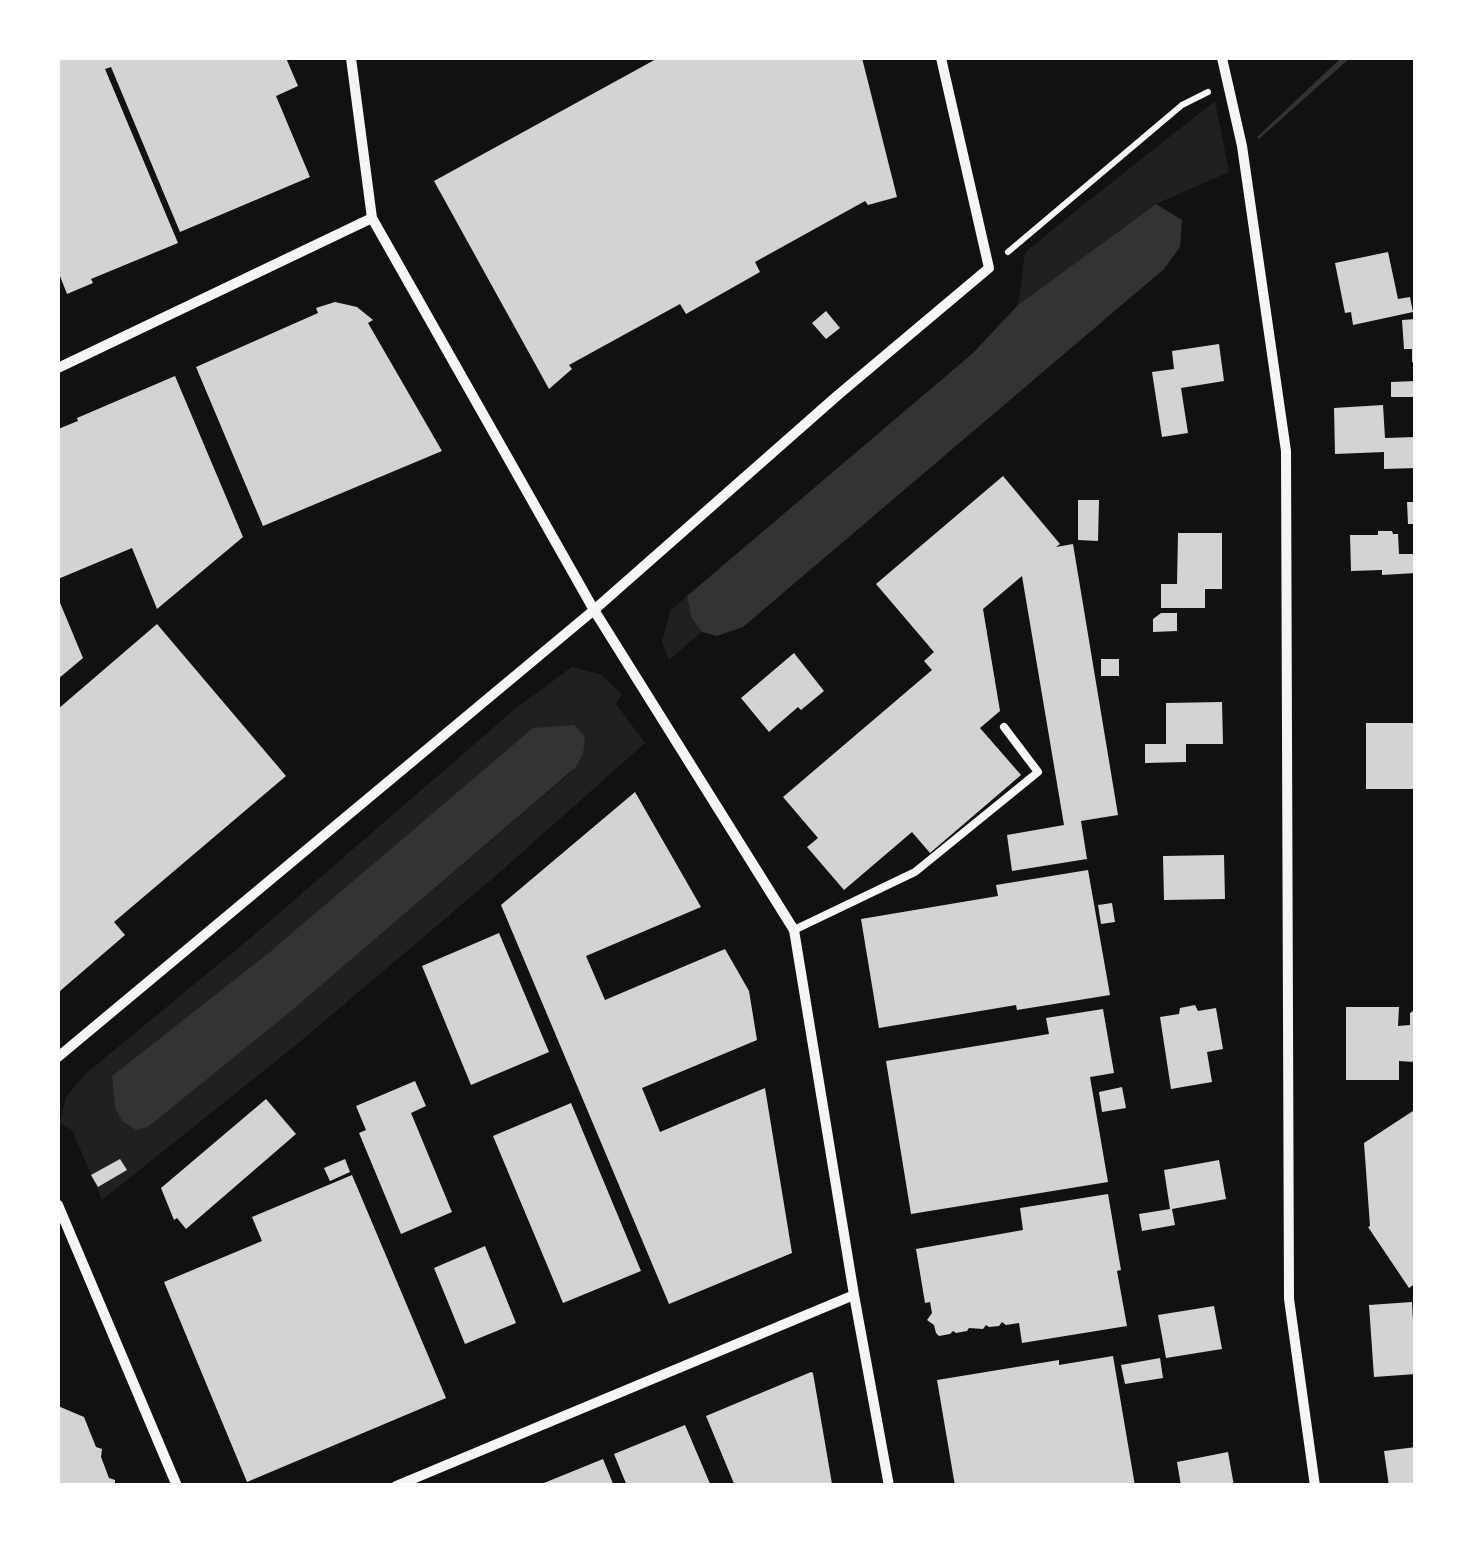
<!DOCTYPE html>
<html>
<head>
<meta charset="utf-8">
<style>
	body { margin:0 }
	#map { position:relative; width:1473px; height:1543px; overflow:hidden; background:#111; font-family:"DM Sans",sans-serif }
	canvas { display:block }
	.frame { position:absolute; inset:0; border:60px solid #fff; pointer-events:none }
</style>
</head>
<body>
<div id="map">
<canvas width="1473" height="1543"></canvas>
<div class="frame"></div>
</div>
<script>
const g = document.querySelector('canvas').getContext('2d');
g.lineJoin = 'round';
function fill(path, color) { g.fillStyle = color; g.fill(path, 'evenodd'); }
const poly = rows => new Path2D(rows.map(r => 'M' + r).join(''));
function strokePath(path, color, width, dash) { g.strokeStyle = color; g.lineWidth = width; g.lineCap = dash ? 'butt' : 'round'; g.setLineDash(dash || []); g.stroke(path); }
fill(poly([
	[1215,101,1229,172,1156,204,1018,305,1025,253,1068,217],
	[687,596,691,617,702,632,669,660,662,642,670,611],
	[572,667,600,674,622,694,616,704,645,743,492,879,296,1045,102,1200,72,1130,60,1123,66,1097,84,1075,248,940,515,709],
	[575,769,290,1012,148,1127,136,1130,112,1076,271,951]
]), '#202020');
fill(poly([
	[1341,58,1350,58,1259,139,1257,137],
	[1156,204,1182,220,1180,247,1164,269,743,627,717,636,702,632,691,617,687,596,973,353,1018,305],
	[574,725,585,737,583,754,575,768,290,1012,148,1127,136,1130,122,1121,115,1107,112,1076,271,951,533,728]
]), '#333');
fill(poly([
	[58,58,286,58,298,86,276,96,310,177,180,232,111,67,105,69,178,243,91,279,93,283,67,294,58,271],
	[658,58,862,58,897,197,868,205,865,201,755,262,760,272,686,314,680,304,569,365,572,369,549,389,434,181],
	[1388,252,1398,299,1410,297,1413,312,1353,325,1351,312,1345,313,1335,263],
	[335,302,357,307,373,320,368,323,442,451,263,526,196,367,318,313,316,308],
	[826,311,840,328,826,339,812,323],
	[1416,319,1416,362,1412,362,1412,349,1404,349,1402,320],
	[1219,344,1224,381,1181,388,1188,433,1162,437,1152,372,1174,369,1172,351],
	[175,376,243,537,157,609,132,548,58,579,58,429,78,421,77,418],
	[1416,381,1416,397,1391,397,1391,382],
	[1383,405,1385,438,1416,437,1416,468,1384,469,1384,452,1335,454,1334,408],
	[1003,476,1060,544,1056,547,1073,544,1118,815,1081,821,1087,859,1012,871,1007,835,1064,825,1022,576,983,609,1000,711,980,728,1021,775,930,853,912,832,844,890,807,847,818,838,783,797,932,670,924,661,934,652,876,584],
	[1078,500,1099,500,1098,541,1078,540],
	[1407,502,1416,502,1416,524,1408,524],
	[1378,531,1392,531,1393,534,1398,534,1399,554,1416,554,1416,573,1382,575,1382,570,1351,571,1350,535,1378,535],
	[1178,533,1222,533,1222,589,1205,589,1205,608,1161,608,1161,584,1177,584],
	[58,598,83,658,58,679],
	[1161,613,1177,613,1177,631,1153,632,1153,619],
	[157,624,286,776,114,922,125,935,60,991,58,988,58,709],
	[794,653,824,691,801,710,798,707,769,732,741,698],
	[1101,659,1119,659,1119,676,1101,676],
	[1222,702,1223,744,1186,744,1186,762,1145,763,1145,744,1166,744,1166,703],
	[1366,723,1414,723,1414,789,1366,789],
	[635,792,701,907,586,956,605,1000,725,949,749,991,757,1040,642,1088,660,1132,765,1088,792,1253,669,1304,501,905],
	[1224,855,1225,899,1164,900,1163,856],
	[1088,870,1110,995,1017,1010,1016,1005,879,1028,861,919,998,896,996,885],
	[1112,903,1115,922,1101,924,1098,905],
	[499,933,549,1052,471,1085,422,966],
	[1195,1005,1198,1011,1216,1008,1223,1049,1207,1052,1212,1082,1171,1089,1160,1017,1179,1014,1180,1008],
	[1346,1007,1399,1007,1398,1026,1410,1025,1410,1013,1416,1009,1414,1062,1399,1061,1399,1080,1346,1080],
	[1103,1009,1114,1073,1090,1077,1108,1182,911,1214,886,1061,1049,1034,1046,1018],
	[415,1081,426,1106,411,1113,452,1212,401,1234,359,1133,366,1130,356,1106],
	[1122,1087,1126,1108,1102,1112,1099,1092],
	[266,1099,296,1134,186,1229,177,1218,174,1220,161,1188],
	[571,1103,641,1271,563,1303,493,1136],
	[1416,1109,1416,1283,1409,1288,1368,1227,1370,1226,1364,1143],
	[120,1159,127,1170,98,1187,91,1175],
	[345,1159,350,1172,330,1181,324,1168],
	[1219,1160,1226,1199,1172,1209,1175,1225,1142,1231,1139,1214,1170,1209,1164,1170],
	[352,1175,446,1398,247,1482,164,1282,262,1241,252,1217],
	[1108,1194,1121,1270,1117,1271,1127,1326,1022,1343,1019,1323,1006,1325,1002,1322,999,1326,989,1327,986,1325,983,1329,969,1328,967,1331,956,1333,953,1331,950,1334,939,1336,936,1333,934,1325,927,1320,932,1313,930,1302,925,1303,916,1249,1023,1230,1020,1208],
	[485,1246,516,1323,465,1344,434,1268],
	[1412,1302,1413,1321,1416,1321,1416,1374,1374,1377,1369,1305],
	[1214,1306,1222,1349,1166,1358,1158,1315],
	[1113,1356,1135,1486,955,1486,937,1380,1059,1360,1059,1365],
	[1160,1358,1163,1378,1125,1384,1121,1365],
	[811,1372,813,1373,832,1484,827,1486,735,1486,706,1416],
	[58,1406,84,1417,96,1447,102,1449,101,1457,109,1478,115,1480,115,1486,58,1486],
	[685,1425,711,1486,627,1486,614,1454],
	[1416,1447,1416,1486,1389,1486,1384,1451],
	[1228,1452,1234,1486,1181,1486,1177,1462],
	[603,1459,614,1486,539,1486,539,1485]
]), '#d3d3d3');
strokePath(poly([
	[1008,252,1182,105,1208,92]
]), '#f5f5f5', 6);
strokePath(poly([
	[794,930,915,872,1038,772,1004,727]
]), '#f5f5f5', 8);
strokePath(poly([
	[351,58,372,218,594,610,794,930,854,1295,889,1486],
	[1222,58,1242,146,1286,451,1289,1299,1315,1486],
	[58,368,372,218],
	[58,1057,594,610,838,395,989,268,941,58],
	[58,1205,177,1486],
	[396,1486,854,1295]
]), '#f5f5f5', 10);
</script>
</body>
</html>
